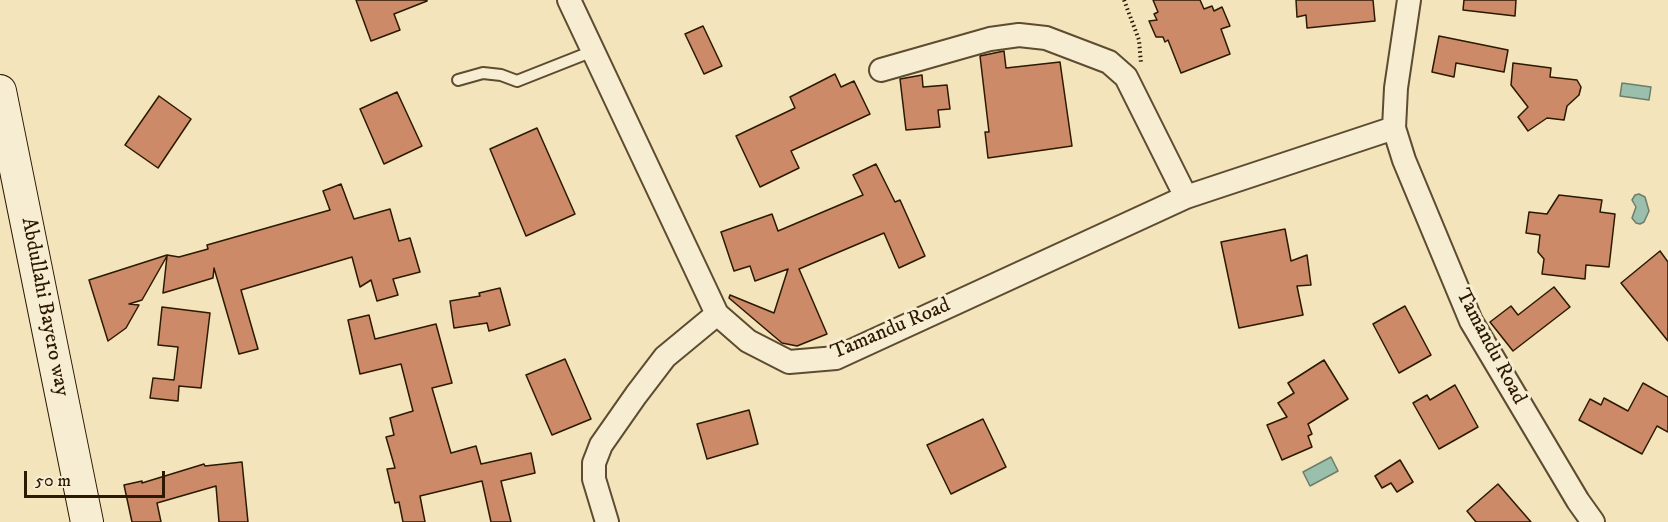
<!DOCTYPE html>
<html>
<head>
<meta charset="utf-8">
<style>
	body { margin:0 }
	#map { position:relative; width:1668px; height:522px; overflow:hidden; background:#f3e4bb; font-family:"IM FELL DW Pica",serif }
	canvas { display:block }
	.scale { position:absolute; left:24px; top:471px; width:141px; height:27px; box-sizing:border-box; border:3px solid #2b1900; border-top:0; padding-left:8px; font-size:18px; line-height:21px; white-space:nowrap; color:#2b1900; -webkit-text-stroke:4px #f7edd3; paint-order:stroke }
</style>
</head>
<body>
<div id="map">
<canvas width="1668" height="522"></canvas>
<div class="scale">50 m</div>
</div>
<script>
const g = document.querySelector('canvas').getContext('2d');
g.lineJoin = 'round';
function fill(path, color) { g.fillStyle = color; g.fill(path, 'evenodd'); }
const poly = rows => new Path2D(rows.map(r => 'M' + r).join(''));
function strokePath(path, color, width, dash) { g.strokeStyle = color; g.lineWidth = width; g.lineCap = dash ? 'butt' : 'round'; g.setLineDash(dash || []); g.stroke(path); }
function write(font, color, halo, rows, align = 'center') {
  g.font = font + ' "IM FELL DW Pica",serif'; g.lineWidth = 6; g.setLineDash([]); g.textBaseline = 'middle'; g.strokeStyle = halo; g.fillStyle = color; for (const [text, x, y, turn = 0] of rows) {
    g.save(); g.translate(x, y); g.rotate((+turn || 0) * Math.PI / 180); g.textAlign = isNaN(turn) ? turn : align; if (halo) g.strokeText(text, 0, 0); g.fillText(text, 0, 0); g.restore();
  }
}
const water = poly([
	[1622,83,1651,87,1649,100,1620,96,1622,83],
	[1639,194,1645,197,1649,211,1644,222,1640,224,1636,223,1632,218,1636,207,1632,200,1635,195,1639,194],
	[1331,457,1338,471,1310,486,1303,472,1331,457]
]);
fill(water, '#9bbfad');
strokePath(water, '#6e7d68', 1.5);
const building = poly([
	[356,0,427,0,427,1,394,14,400,30,371,41,356,0],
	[1153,0,1200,0,1204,9,1212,6,1214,11,1222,7,1230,26,1221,29,1230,54,1181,73,1168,40,1165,42,1163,37,1156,37,1149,21,1157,20,1154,14,1158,12,1153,0],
	[1296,0,1373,0,1375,21,1307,28,1306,15,1297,17,1296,0],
	[1464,0,1516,0,1515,16,1463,10,1464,0],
	[703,26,722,66,704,74,685,34,703,26],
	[1439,36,1508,50,1504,72,1456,63,1454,77,1432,72,1439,36],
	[1004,51,1006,68,1060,62,1072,146,988,158,985,132,989,132,980,56,1004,51],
	[1513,63,1551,68,1550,77,1577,80,1581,87,1579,95,1567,106,1564,120,1547,118,1528,131,1518,117,1528,107,1511,85,1513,63],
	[835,74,841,87,854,81,870,114,791,151,799,168,760,187,736,136,795,108,790,97,835,74],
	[922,75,923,87,947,85,950,109,938,110,940,127,906,130,900,79,922,75],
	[397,92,422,146,384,164,360,109,397,92],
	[159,96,191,119,158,168,125,145,159,96],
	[537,128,575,214,526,236,490,149,537,128],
	[876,164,895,202,900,200,925,256,899,268,884,233,799,269,827,334,797,346,782,343,729,298,730,295,774,313,788,269,755,281,750,266,734,271,721,232,772,214,778,231,863,195,853,175,876,164],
	[341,184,354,219,390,209,399,241,410,238,420,272,393,279,398,295,377,301,371,280,360,287,352,257,241,290,258,349,239,354,214,268,213,278,163,293,167,256,142,300,129,304,139,305,126,328,108,341,89,280,167,255,179,257,208,249,207,245,330,210,323,191,341,184],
	[1559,195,1602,200,1600,212,1615,214,1609,267,1586,265,1585,279,1542,274,1544,259,1538,252,1540,235,1526,233,1529,212,1547,214,1559,195],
	[1285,229,1291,261,1307,255,1311,285,1297,286,1303,315,1239,328,1221,242,1285,229],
	[1660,251,1668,262,1668,341,1621,283,1660,251],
	[1554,287,1570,307,1513,351,1490,322,1511,306,1518,315,1554,287],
	[500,288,510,325,489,331,487,323,454,328,450,301,480,296,479,293,500,288],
	[1405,306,1431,355,1399,373,1373,324,1405,306],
	[162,307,210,313,201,388,179,386,178,401,150,398,153,378,174,380,178,347,158,345,162,307],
	[369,315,375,339,436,324,452,383,432,388,451,453,476,446,481,464,531,453,535,473,501,481,511,522,491,522,482,481,420,496,425,522,403,522,399,502,395,503,387,469,395,468,386,437,394,435,390,418,413,411,401,364,360,374,348,320,369,315],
	[565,359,591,419,552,435,526,375,565,359],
	[1324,360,1348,399,1308,424,1312,434,1308,436,1312,447,1282,460,1267,425,1287,417,1278,403,1294,393,1288,383,1324,360],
	[1643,383,1668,397,1668,432,1657,426,1642,454,1579,420,1590,399,1601,405,1604,398,1628,411,1643,383],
	[1455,385,1478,427,1439,449,1413,403,1427,395,1430,400,1455,385],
	[749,410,758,444,707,459,697,424,749,410],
	[983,419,1006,467,951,494,927,445,983,419],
	[1400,460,1413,482,1397,492,1391,483,1382,488,1375,476,1400,460],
	[242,462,248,522,219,522,216,486,157,503,161,522,132,522,124,485,142,481,142,483,204,464,205,466,242,462],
	[1498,484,1531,522,1476,522,1467,511,1498,484]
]);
fill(building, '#cd8a68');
strokePath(building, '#2b1900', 1.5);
const lane = poly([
	[458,80,483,73,501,75,517,81,593,51]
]);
const street = poly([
	[569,0,717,314,748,341,789,362,836,358,1186,197,1394,128,1396,88,1409,0],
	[881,70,990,39,1019,35,1046,38,1109,62,1126,77,1186,197],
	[1394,128,1404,160,1471,321,1578,501,1593,522],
	[607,522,594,479,594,463,601,445,636,395,665,357,717,314]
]);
const secondary = poly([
	[0,91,87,522]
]);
strokePath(lane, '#5d4c2f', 14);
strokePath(street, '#5d4c2f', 26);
strokePath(secondary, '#2b1900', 34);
strokePath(poly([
	[1124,0,1139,40,1141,63]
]), '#2b1900', 4, [1.5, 3]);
strokePath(lane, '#f7edd3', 10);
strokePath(street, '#f7edd3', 22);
strokePath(secondary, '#f7edd3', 32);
write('21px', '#2b1900', '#f7edd3', [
	["Abdullahi Bayero way",44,307,79],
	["Tamandu Road",891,330,-23],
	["Tamandu Road",1490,347,62]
]);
</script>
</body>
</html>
